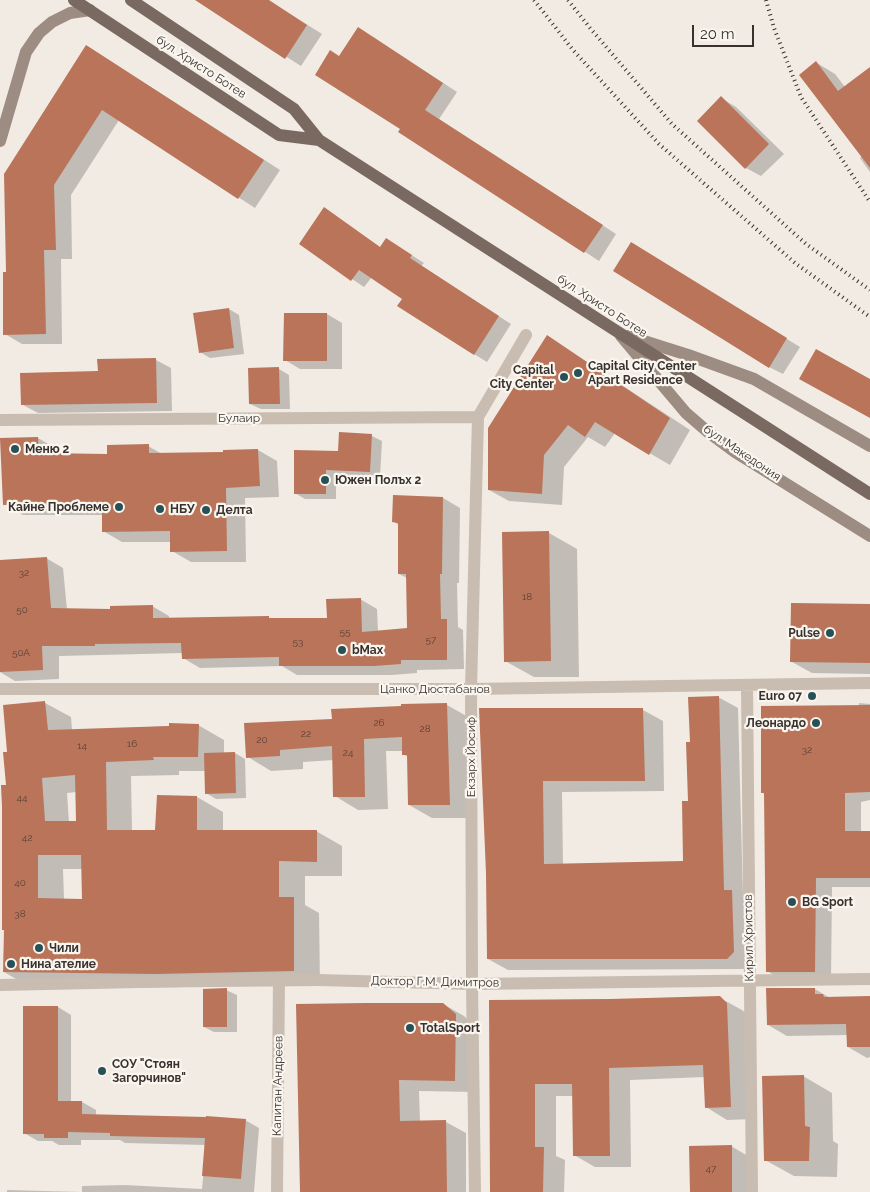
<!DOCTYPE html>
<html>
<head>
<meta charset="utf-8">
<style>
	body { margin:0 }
	#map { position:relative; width:870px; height:1192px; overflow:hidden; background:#f2ebe3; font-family:Raleway,sans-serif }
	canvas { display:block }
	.scale { position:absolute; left:692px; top:25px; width:62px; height:22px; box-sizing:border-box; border:2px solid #39312d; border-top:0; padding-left:6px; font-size:15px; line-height:18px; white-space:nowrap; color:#39312d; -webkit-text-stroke:4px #f9f5ef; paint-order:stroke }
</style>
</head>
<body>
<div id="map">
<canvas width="870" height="1192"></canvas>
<div class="scale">20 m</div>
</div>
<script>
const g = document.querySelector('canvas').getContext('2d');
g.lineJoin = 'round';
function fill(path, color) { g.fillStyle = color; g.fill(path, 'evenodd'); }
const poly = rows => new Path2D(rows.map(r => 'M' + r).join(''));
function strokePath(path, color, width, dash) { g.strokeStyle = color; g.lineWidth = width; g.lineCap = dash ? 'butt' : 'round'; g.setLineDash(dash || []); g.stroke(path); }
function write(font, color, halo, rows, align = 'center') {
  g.font = font + ' Raleway,sans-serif'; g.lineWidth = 4.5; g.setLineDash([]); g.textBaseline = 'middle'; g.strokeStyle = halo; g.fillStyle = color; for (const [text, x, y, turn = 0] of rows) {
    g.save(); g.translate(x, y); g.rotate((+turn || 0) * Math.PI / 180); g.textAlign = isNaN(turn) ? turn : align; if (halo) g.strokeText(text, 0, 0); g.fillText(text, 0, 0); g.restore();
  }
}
fill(poly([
	[197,0,268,0,322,34,301,66],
	[373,37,457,92,439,119,616,234,599,261,400,131,402,128,340,57],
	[87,46,280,170,255,208,119,120,71,195,72,259,61,259,62,344,22,344,5,334,7,274],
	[817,63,835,74,845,87,870,69,870,172,860,158,862,156],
	[721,98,736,107,784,154,761,176,746,168],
	[325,209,381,248,399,247,424,263,421,266,511,324,487,362,474,354,404,298,372,277,364,287,300,244],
	[644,252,800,347,783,374,769,367],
	[229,309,239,315,244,354,210,358,200,352],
	[285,314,327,314,342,323,342,369,300,369,285,360],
	[547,337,567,349,690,430,670,465,615,433,605,447,588,437,564,467,562,505,509,501,489,490],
	[99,360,156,360,171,368,172,411,38,413,23,405,99,372],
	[279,369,289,375,290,409,261,409,250,404],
	[372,436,382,441,380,477,336,475,336,499,305,499,295,493,339,452],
	[38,438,57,449,57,454,108,456,148,446,162,454,224,453,258,450,277,461,279,497,245,498,246,562,191,562,172,551,172,542,122,542,103,531,103,515,23,515,4,504],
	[443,498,460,508,459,583,457,583,458,627,463,630,464,669,417,670,417,673,392,675,297,675,282,666,200,668,183,658,183,653,59,656,59,679,15,681,0,672,0,561,46,558,63,568,67,610,111,610,152,606,169,616,169,619,269,618,272,619,328,619,360,599,377,609,378,632,409,630,407,578,399,574,399,525,394,522],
	[549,533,577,549,579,677,534,677,505,661],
	[870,606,870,674,812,673,792,662],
	[718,697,738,708,743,897,752,902,748,969,508,970,488,959,487,873,481,710,643,710,663,721,664,791,562,792,563,865,685,862,689,802,691,743],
	[45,703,71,717,72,730,198,725,224,740,224,753,235,753,245,759,246,798,216,799,206,793,206,771,179,771,179,775,131,776,132,831,156,831,158,796,197,797,223,812,223,831,316,831,342,846,342,876,305,876,305,905,319,913,320,986,109,988,30,987,4,972,5,931,3,930,9,753],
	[76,792,77,822,69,823,67,793],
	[63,869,83,869,83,900,64,900],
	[859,703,870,704,870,800,861,802,861,833,870,833,870,887,832,887,831,980,784,981,767,971,765,794,763,793,859,707],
	[447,705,470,718,473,818,432,818,409,805,409,757,404,755,404,751,386,751,388,809,358,810,335,796,334,760,303,762,303,769,271,771,248,757,333,720],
	[815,989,830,998,870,997,870,1057,867,1058,848,1047,847,1035,787,1036,768,1025],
	[226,990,237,995,237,1032,214,1032,204,1027],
	[720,998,742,1010,749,1016,752,1119,727,1120,706,1107,705,1077,630,1080,631,1167,595,1167,574,1155,573,1096,556,1096,556,1156,565,1160,564,1192,491,1192,490,1001],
	[443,1004,464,1016,475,1026,474,1092,419,1091,420,1122,446,1122,466,1133,466,1192,300,1192],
	[58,1007,71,1015,71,1102,82,1102,96,1110,96,1116,245,1120,259,1128,254,1192,7,1192,7,1190,82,1192,82,1186,125,1185,202,1189,206,1145,125,1143,120,1140,81,1140,81,1145,59,1145,52,1141,38,1141,24,1133],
	[803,1076,832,1093,833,1141,838,1144,837,1177,794,1176,765,1160],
	[731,1146,753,1159,753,1192,691,1192]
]), '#0003');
fill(poly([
	[195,0,269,0,307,25,285,59],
	[358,27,443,83,425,110,603,225,584,253,398,132,400,129,315,75,330,50,339,56],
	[86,45,264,160,238,199,102,110,54,185,56,250,44,250,46,334,3,335,3,272,6,272,4,174],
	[816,61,838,91,870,67,870,168,799,75],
	[721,96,769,144,745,169,697,121],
	[324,207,380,247,386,238,412,255,410,258,499,316,474,355,397,306,402,299,359,270,351,281,299,244],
	[631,242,787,338,769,368,613,271],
	[229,308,234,348,199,353,193,313],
	[284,313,327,313,327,361,283,361],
	[547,335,670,418,649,455,595,422,585,437,568,425,544,455,542,494,488,490,488,428],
	[816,349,870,379,870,418,799,379],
	[156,358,157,403,21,405,20,373,98,371,97,359],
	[279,367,280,404,249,404,248,368],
	[339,432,372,434,370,472,326,470,326,494,294,494,294,450,338,451],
	[38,437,39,453,107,454,107,445,149,444,149,453,223,452,223,450,258,449,260,486,226,488,227,551,170,552,170,531,102,532,102,505,50,503,3,505,0,438],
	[393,495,443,497,442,574,440,574,441,619,447,619,447,660,401,660,401,664,374,666,279,666,279,657,182,659,181,643,95,644,95,646,42,646,43,670,0,672,0,560,47,557,51,608,110,609,110,606,153,605,153,618,269,616,269,618,327,618,326,599,361,598,362,632,407,628,406,574,398,574,398,523,392,522],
	[549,531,551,661,504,662,502,532],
	[791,603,870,604,870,663,790,662],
	[719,696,724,890,732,890,734,952,727,959,487,959,486,873,479,708,643,708,645,781,543,781,544,864,683,861,682,801,688,801,686,742,690,742,688,697],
	[45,701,48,730,169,726,169,723,199,724,198,757,153,757,154,760,106,762,107,830,155,830,157,795,197,796,197,830,317,830,317,862,279,861,279,897,294,897,294,971,155,974,3,972,4,930,2,930,2,807,1,785,6,785,3,752,7,752,3,705],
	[75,775,76,821,45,821,42,778],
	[38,855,81,855,82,899,38,898],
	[447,703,450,805,408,805,407,755,402,755,402,737,364,739,365,797,333,797,332,746,280,750,280,756,246,758,244,723,332,719,331,709,401,706,401,704],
	[870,705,870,792,845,793,845,831,870,831,870,878,816,878,815,972,766,972,764,793,761,793,761,706],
	[235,752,236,793,205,794,204,753],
	[227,988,227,1027,203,1027,203,989],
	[766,988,815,988,815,994,823,994,824,997,870,996,870,1047,847,1047,846,1024,767,1025],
	[720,996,727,1003,731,1107,705,1108,703,1065,609,1068,610,1156,573,1156,572,1084,535,1084,535,1147,544,1147,543,1192,490,1192,489,1000,610,999],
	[365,1003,443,1003,456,1014,455,1081,399,1080,400,1121,446,1120,447,1192,300,1192,296,1004],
	[23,1006,58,1006,58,1101,82,1101,82,1114,206,1117,206,1116,246,1119,241,1179,202,1176,205,1138,110,1136,110,1133,68,1132,68,1138,44,1138,44,1134,23,1134],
	[804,1075,805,1126,810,1127,809,1161,764,1161,762,1076],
	[732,1145,732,1192,690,1192,689,1146]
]), '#b9745a');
strokePath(poly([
	[0,420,478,417],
	[747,685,752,1192],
	[0,689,471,689,870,683],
	[0,985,279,979,472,984,870,979],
	[277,1192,279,979],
	[475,1192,472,984,471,689,478,417,526,335]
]), '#c9bcb0', 12);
strokePath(poly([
	[0,141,26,52,39,33,52,22,70,13,90,10],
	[621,336,686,413,708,432,735,452,870,536],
	[628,336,688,355,754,379,870,446]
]), '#9c8c81', 12);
strokePath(poly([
	[74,0,279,135,319,140],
	[131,0,294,109,319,140,870,494]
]), '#796960', 12);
strokePath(poly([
	[534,0,573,50,659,144,795,263,870,317],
	[568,0,590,28,672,124,806,244,870,290],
	[766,0,774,28,801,97,870,202]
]), '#39312d', 4, [1, 4]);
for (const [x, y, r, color] of [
	[578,373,5,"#275156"],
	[564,377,5,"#275156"],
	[15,449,5,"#275156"],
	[325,480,5,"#275156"],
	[119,507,5,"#275156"],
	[160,509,5,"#275156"],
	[206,510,5,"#275156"],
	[830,633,5,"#275156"],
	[342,650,5,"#275156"],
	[812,696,5,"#275156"],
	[816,723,5,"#275156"],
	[792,902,5,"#275156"],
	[39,948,5,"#275156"],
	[11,964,5,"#275156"],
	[410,1028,5,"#275156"],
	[102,1071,5,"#275156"]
]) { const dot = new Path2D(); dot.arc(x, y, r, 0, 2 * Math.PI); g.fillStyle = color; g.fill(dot); strokePath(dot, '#f9f5ef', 2); }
write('10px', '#594238', null, [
	["32",24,573],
	["18",527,597],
	["50",22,610],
	["55",345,632],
	["57",431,640],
	["53",298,642],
	["50А",21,653],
	["26",379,723],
	["28",425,729],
	["22",306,734],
	["20",262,740],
	["16",132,744],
	["14",82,746],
	["32",807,750],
	["24",348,753],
	["44",22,798],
	["42",27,838],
	["40",20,883],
	["38",20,914],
	["47",711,1169]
]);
write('12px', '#39312d', '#f9f5ef', [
	["бул. Христо Ботев",201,67,33],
	["бул. Христо Ботев",602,306,33],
	["Булаир",239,418],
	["бул. Македония",742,453,34],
	["Цанко Дюстабанов",435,689],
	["Екзарх Йосиф",471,757,-90],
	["Кирил Христов",749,938,-91],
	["Доктор Г.М. Димитров",435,982,1],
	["Капитан Андреев",278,1086,-89]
]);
write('bold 12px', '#39312d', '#f9f5ef', [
	["Capital City Center",588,366],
	["Apart Residence",588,380],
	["Capital",554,370,"right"],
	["City Center",554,384,"right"],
	["Меню 2",25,449],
	["Южен Полъх 2",335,480],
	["Кайне Проблеме",109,507,"right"],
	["НБУ",170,509],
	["Делта",216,510],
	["Pulse",820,633,"right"],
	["bMax",352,650],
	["Euro 07",802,696,"right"],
	["Леонардо",806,723,"right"],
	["BG Sport",802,902],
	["Чили",49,948],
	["Нина ателие",21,964],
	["TotalSport",420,1028],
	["СОУ \"Стоян",112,1064],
	["Загорчинов\"",112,1078]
], 'left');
</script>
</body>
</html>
